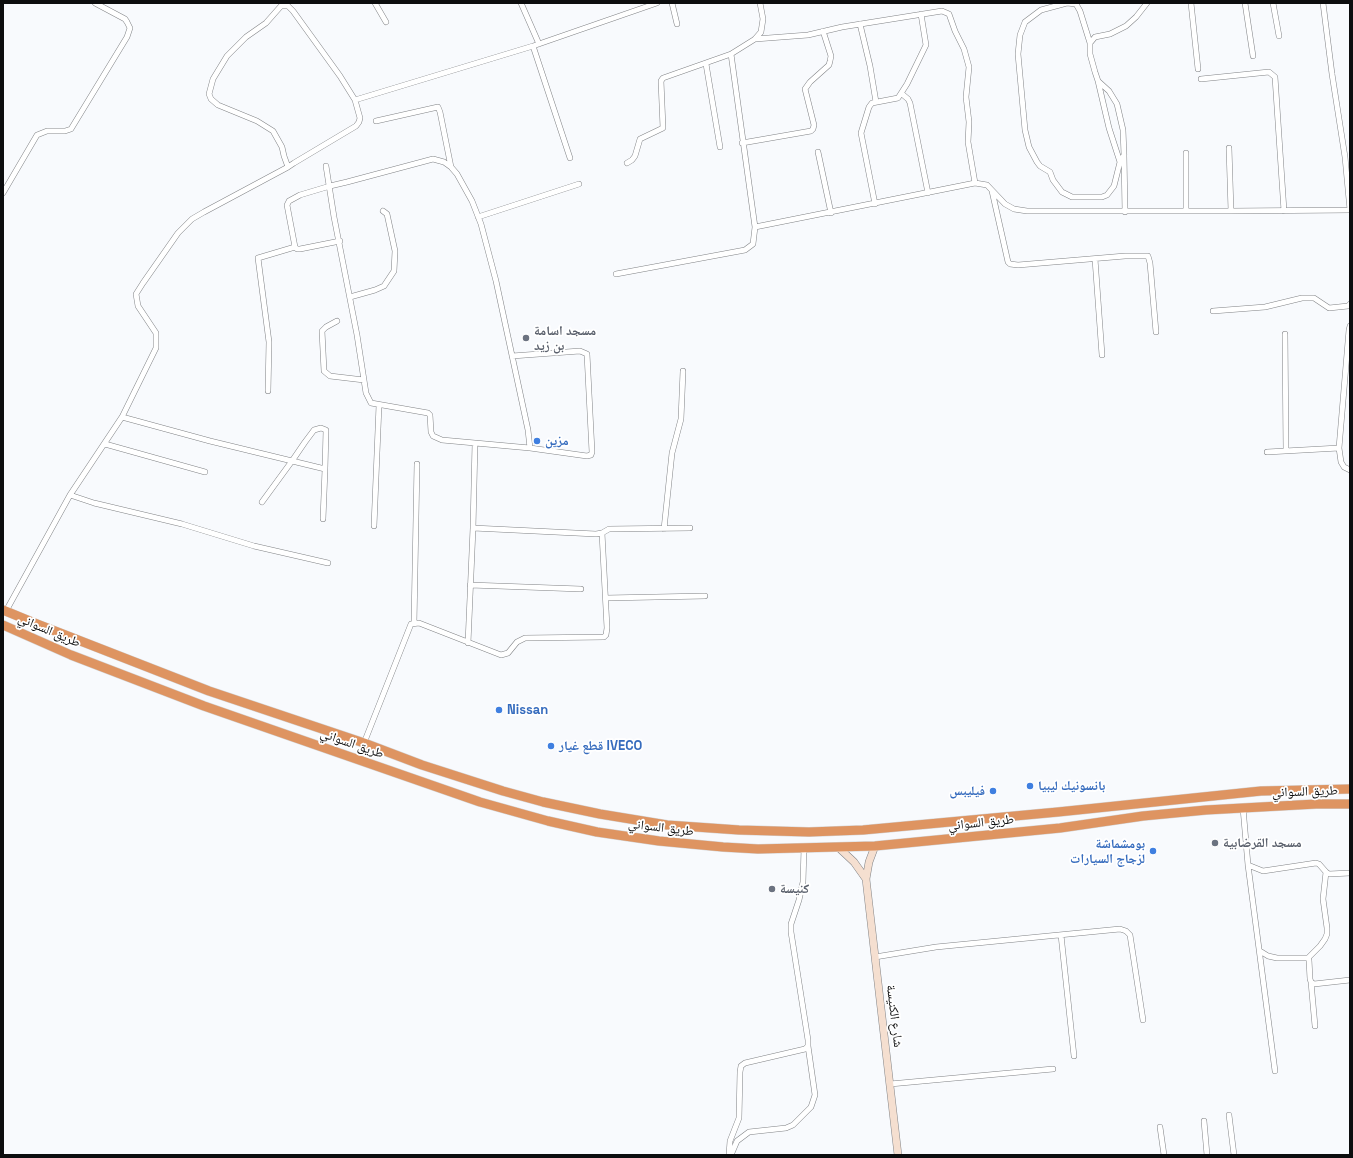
<!DOCTYPE html>
<html>
<head>
<meta charset="utf-8">
<style>
	body { margin:0 }
	#map { position:relative; width:1353px; height:1158px; overflow:hidden; background:#f8fafd; font-family:"Space Grotesk",sans-serif }
	canvas { display:block }
	.frame { position:absolute; inset:0; border:4px solid #0c0d0e; pointer-events:none }
</style>
</head>
<body>
<div id="map">
<canvas width="1353" height="1158"></canvas>
<div class="frame"></div>
</div>
<script>
const g = document.querySelector('canvas').getContext('2d');
g.lineJoin = 'round';
const poly = rows => new Path2D(rows.map(r => 'M' + r).join(''));
function strokePath(path, color, width, dash) { g.strokeStyle = color; g.lineWidth = width; g.lineCap = dash ? 'butt' : 'round'; g.setLineDash(dash || []); g.stroke(path); }
function write(font, color, halo, rows, align = 'center') {
  g.font = font + ' "Space Grotesk","Noto Naskh Arabic",sans-serif'; g.lineWidth = 3.5; g.setLineDash([]); g.textBaseline = 'middle'; g.strokeStyle = halo; g.fillStyle = color; for (const [text, x, y, turn = 0] of rows) {
    g.save(); g.translate(x, y); g.rotate((+turn || 0) * Math.PI / 180); g.textAlign = isNaN(turn) ? turn : align; if (halo) g.strokeText(text, 0, 0); g.fillText(text, 0, 0); g.restore();
  }
}
const street = poly([
	[375,3,386,22],
	[521,3,539,44],
	[672,3,677,24],
	[1191,3,1198,69],
	[1245,3,1253,56],
	[1273,3,1279,36],
	[1323,3,1332,74,1345,157,1350,210],
	[860,24,870,66,876,102],
	[755,39,808,35,842,27,942,11,949,14,955,31,964,49,969,67,966,97,969,122,968,142,975,183],
	[1090,43,1095,37,1110,34,1126,26,1136,17,1147,3],
	[533,46,570,158],
	[706,64,720,147],
	[1201,79,1269,72,1275,77,1284,211],
	[1098,81,1109,128,1120,162],
	[902,94,908,99,910,103,928,193],
	[355,100,533,46,657,3],
	[376,121,438,107,440,112,451,167],
	[742,143,811,131,813,129,814,125,805,89,810,82,829,65,830,61,831,56,823,31],
	[1229,148,1231,211],
	[818,152,831,213],
	[1124,155,1120,162,1114,186,1107,195,1102,197,1072,197,1062,192,1053,180,1050,172,1040,166,1037,162,1029,147,1025,130,1018,54,1020,35,1025,22,1041,10,1067,3,1076,4,1080,11,1090,43,1090,54,1095,72,1098,81,1109,91,1117,104,1123,130,1124,155,1125,212],
	[627,163,632,160,635,156,640,139,663,128,661,81,663,78,731,54],
	[326,166,334,217,357,335,366,393,371,403,428,413,430,415,431,432,433,436,442,440,530,448,587,456,591,455,592,452,587,354,580,351,512,356],
	[992,191,1008,262,1010,264,1018,265,1125,256,1148,256,1150,263,1156,332],
	[3,193,37,135,47,131,65,131,71,129,127,37,130,28,127,22,125,19,95,3],
	[875,204,861,133,869,107,872,103,898,98,907,84,926,45,921,14],
	[1186,211,1186,153],
	[478,217,579,184],
	[755,227,975,183,987,185,1005,204,1014,209,1027,211,1231,211,1350,210],
	[295,247,287,205,289,201,300,195,330,186,347,182,433,159,444,162,451,167,457,174,472,201,481,224,496,281,528,430,530,448],
	[1095,259,1102,355],
	[616,274,745,250,753,244,755,227,731,54,755,39,761,32,763,19,760,3],
	[350,297,375,290,384,286,394,271,395,251,387,214,383,211],
	[1213,311,1265,307,1302,298,1314,298,1329,308,1348,306,1350,304],
	[337,321,326,327,322,331,324,371,330,376,364,380],
	[1350,326,1349,330,1339,448,1341,462,1344,467,1350,470],
	[1285,334,1286,451],
	[268,391,269,342,258,258,295,247,297,249,300,249,340,241],
	[122,417,210,441,325,469,323,519],
	[105,444,205,472],
	[1267,452,1339,448],
	[70,495,94,503,182,524,254,546,328,563],
	[262,502,292,461,305,442,314,430,321,428,326,430,325,469],
	[374,526,379,405],
	[473,528,596,534,602,533,609,529,690,528],
	[664,529,672,453,681,419,683,371],
	[470,585,581,589],
	[606,598,705,596],
	[6,611,70,495,122,417,156,348,156,333,138,306,136,294,143,283,178,233,192,219,204,212,288,167,294,163,356,126,359,122,360,118,355,100,340,76,293,11,288,6,281,6,266,23,246,37,227,56,213,79,209,94,211,99,218,105,257,121,273,131,282,147,284,156,288,167],
	[414,623,417,464],
	[468,643,473,528,475,443],
	[364,743,411,624,419,623,501,655,508,653,517,642,525,638,604,637,606,635,607,628,602,533],
	[1243,808,1248,865,1275,1071],
	[1248,865,1263,871,1316,863,1319,864,1326,872,1329,874,1350,873],
	[1061,935,1074,1056],
	[1260,951,1268,956,1277,958,1308,958,1309,960,1310,979,1311,982,1314,984,1350,980],
	[875,957,936,947,1120,929,1126,931,1130,935,1143,1020],
	[1308,958,1320,946,1325,939,1327,934,1327,928,1323,899,1326,872],
	[1311,982,1315,1026],
	[890,1084,1053,1069],
	[1229,1115,1234,1155],
	[1204,1121,1207,1155],
	[1160,1127,1164,1155],
	[729,1155,730,1141,739,1118,740,1072,741,1066,745,1063,805,1049,808,1046,808,1040,791,932,791,924,799,900,803,882,804,848],
	[731,1155,737,1141,749,1132,786,1128,793,1125,811,1107,815,1095,808,1046]
]);
const secondary = poly([
	[875,846,869,862,866,879,898,1155],
	[838,847,854,862,866,879]
]);
const highway = poly([
	[3,610,37,624,209,691,364,743,422,765,503,791,543,802,600,814,667,825,739,830,809,832,863,830,1058,812,1261,791,1350,789],
	[3,625,71,655,204,706,480,802,548,821,597,832,659,841,723,847,758,849,875,846,1060,828,1143,816,1206,810,1316,804,1350,804]
]);
strokePath(street, '#818386', 6);
strokePath(secondary, '#818386', 8);
strokePath(highway, '#d3d3d4', 10);
strokePath(street, '#fff', 5);
strokePath(secondary, '#f5dfd0', 7);
strokePath(highway, '#de9461', 9);
for (const [x, y, r, color] of [
	[526,338,4,"#6b7280"],
	[537,441,4,"#3f7fe0"],
	[499,710,4,"#3f7fe0"],
	[551,746,4,"#3f7fe0"],
	[1030,786,4,"#3f7fe0"],
	[993,791,4,"#3f7fe0"],
	[1215,843,4,"#6b7280"],
	[1153,851,4,"#3f7fe0"],
	[772,889,4,"#6b7280"]
]) { const dot = new Path2D(); dot.arc(x, y, r, 0, 2 * Math.PI); g.fillStyle = color; g.fill(dot); strokePath(dot, '#fff', 1.5); }
write('bold 13px', '#5b616d', '#fff', [
	["مسجد اسامة",534,331],
	["بن زيد",534,346],
	["مسجد القرضابية",1223,843],
	["كنيسة",780,889]
], 'left');
write('bold 13px', '#366cbe', '#fff', [
	["مزين",545,441],
	["Nissan",507,710],
	["قطع غيار IVECO",559,746],
	["بانسونيك ليبيا",1038,786],
	["فيليبس",985,791,"right"],
	["بومشماشة",1145,844,"right"],
	["لزجاج السيارات",1145,859,"right"]
], 'left');
write('13px', '#0c0d0e', '#fff', [
	["طريق السواني",49,631,23],
	["طريق السواني",352,744,19],
	["طريق السواني",1305,792,-2],
	["طريق السواني",981,823,-6],
	["طريق السواني",661,828,7],
	["شارع الكنيسة",894,1016,83]
]);
</script>
</body>
</html>
